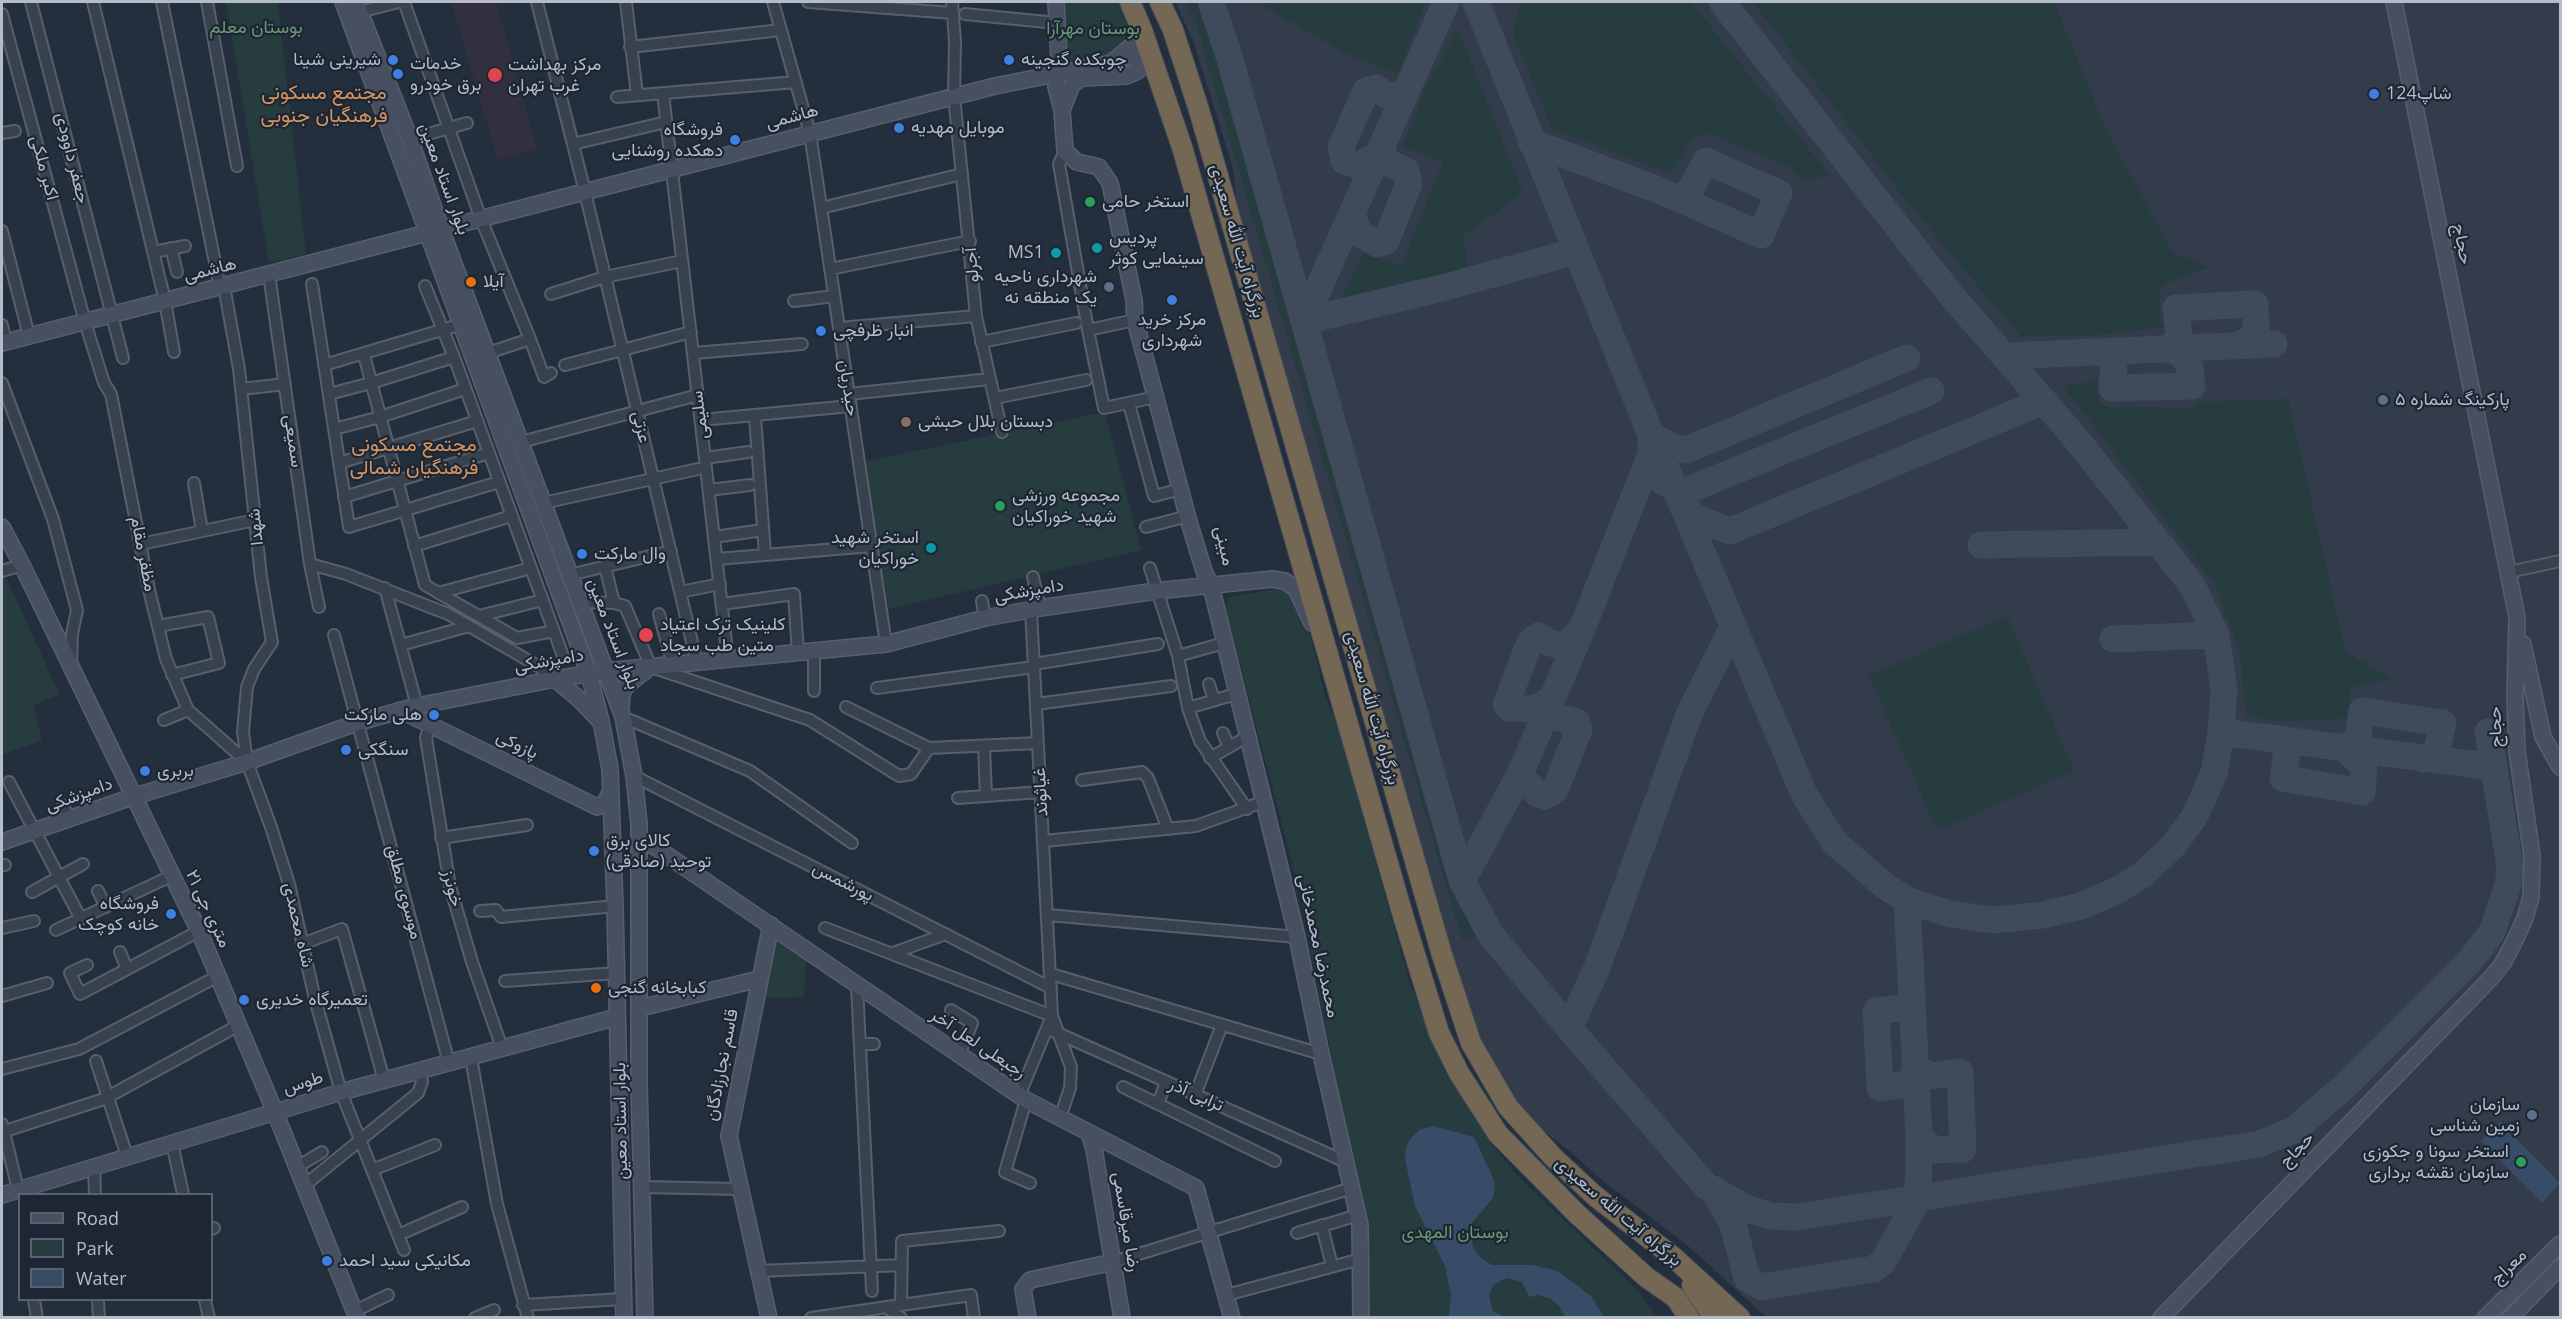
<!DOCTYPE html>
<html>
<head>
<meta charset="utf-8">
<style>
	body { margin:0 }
	#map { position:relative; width:2562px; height:1319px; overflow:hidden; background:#242f3e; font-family:"Open Sans",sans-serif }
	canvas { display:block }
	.frame { position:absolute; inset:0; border:3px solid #b4bcc9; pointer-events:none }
	.legend { position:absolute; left:18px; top:1193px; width:195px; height:108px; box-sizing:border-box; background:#1d2633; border:2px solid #59626f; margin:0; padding:8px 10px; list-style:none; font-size:18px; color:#b4bcc9 }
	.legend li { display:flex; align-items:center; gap:12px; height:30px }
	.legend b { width:30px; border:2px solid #59626f }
</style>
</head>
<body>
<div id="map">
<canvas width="2562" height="1319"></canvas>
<div class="frame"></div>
<ul class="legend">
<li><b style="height:8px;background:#465061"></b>Road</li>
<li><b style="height:16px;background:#263c3f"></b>Park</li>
<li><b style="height:16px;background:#394c67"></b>Water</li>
</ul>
</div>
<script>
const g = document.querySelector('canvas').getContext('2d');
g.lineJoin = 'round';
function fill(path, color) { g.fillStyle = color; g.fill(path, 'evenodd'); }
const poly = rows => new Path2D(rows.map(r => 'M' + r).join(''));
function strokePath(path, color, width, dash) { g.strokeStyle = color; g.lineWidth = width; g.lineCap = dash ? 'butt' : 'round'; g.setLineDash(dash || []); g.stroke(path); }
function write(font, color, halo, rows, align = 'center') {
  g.font = font + ' "Open Sans",Vazirmatn,sans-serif'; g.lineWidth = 4.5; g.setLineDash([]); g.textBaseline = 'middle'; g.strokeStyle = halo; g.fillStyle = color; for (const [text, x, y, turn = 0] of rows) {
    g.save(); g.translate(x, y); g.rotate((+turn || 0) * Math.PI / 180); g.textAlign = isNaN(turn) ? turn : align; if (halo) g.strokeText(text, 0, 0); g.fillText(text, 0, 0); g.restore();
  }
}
fill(poly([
	[451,2,496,2,537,149,498,160]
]), '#32303f');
fill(poly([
	[1175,2,2560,2,2560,1317,1766,1317,1688,1246,1598,1177,1571,1152,1527,1118,1497,1078,1475,1036,1239,225,1233,168,1193,40]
]), '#323c4b');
fill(poly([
	[226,2,278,2,306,254,269,263],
	[1063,2,1121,2,1132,30,1126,44,1111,56,1067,61],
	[1184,2,1204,2,1240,109,1309,363,1460,884,1483,935,1462,940,1196,23],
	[1256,2,1425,2,1398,74,1345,53],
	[1521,2,1691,2,1830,175,1801,181,1792,168,1711,134,1692,138,1671,174,1552,129,1513,34],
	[1753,2,2054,2,2105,128,2173,253,2210,267,2172,281,2160,289,2160,320,2164,327,2096,335,2020,336,1911,207],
	[1458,29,1523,193,1463,236,1468,268,1340,299,1364,253,1401,267,1443,162,1402,146,1428,84],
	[2097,381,2099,401,2108,407,2192,408,2200,402,2288,399,2345,650,2359,660,2394,679,2361,684,2351,689,2347,718,2281,722,2246,716,2240,652,2215,585,2063,386],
	[1105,412,1141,550,889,609,863,462],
	[6,577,60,695,33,705,42,740,2,755,2,579],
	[1277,589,1293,592,1309,631,1325,696,1338,727,1409,981,1444,1070,1498,1153,1524,1182,1637,1290,1657,1317,1370,1317,1368,1220,1337,1085,1299,890,1225,606,1230,597],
	[2007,616,2074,771,1937,830,1869,676],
	[778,937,806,957,804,997,766,998]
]), '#263c3f');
fill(poly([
	[2500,1122,2560,1183,2542,1203,2481,1141],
	[1433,1126,1474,1137,1493,1178,1495,1187,1493,1198,1472,1223,1471,1229,1473,1247,1480,1257,1492,1265,1532,1265,1558,1271,1591,1296,1604,1317,1565,1317,1560,1307,1551,1299,1538,1295,1529,1297,1522,1282,1507,1278,1493,1285,1489,1295,1492,1310,1503,1317,1449,1317,1451,1295,1445,1266,1415,1206,1405,1159,1406,1147,1412,1137,1421,1129]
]), '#394c67');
strokePath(poly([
	[1211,2,1229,56,1462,881,1491,935,1569,1028],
	[1476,2,1651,435,1675,488,1804,794,1834,842,1885,886,1907,900,1950,914,1993,920,2043,915,2081,906,2116,891,2142,875,2173,846,2195,816,2214,773,2221,732,2224,689,2216,635,2192,585,2073,435,1951,295,1722,2],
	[1531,142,1661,191,1761,235,1779,193,1706,161,1684,201],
	[1377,156,1358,165,1344,161,1341,147,1366,91,1376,88,1389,97,1406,91],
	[1352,213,1359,233,1377,244,1386,241,1409,183,1406,171,1387,162,1381,148],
	[1304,321,1446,2],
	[1304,321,1442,288,1577,251],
	[2105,353,2114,362,2112,388,2192,386,2190,368,2183,355,2169,349,2179,337,2176,308,2255,304,2256,328,2250,339,2238,346],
	[2007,356,2274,344],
	[1651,435,1672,447,1686,450,1907,358],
	[1662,481,1675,488,1688,490,1931,391],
	[1682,504,1695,517,1730,531,2044,401],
	[1981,545,2157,542],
	[1733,627,1690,712,1597,968,1569,1028,1706,1186,1748,1209,1771,1216,1798,1217,2259,1144,2294,1130,2345,1086,2470,961,2492,932,2508,885,2510,867,2488,732],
	[2113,639,2216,635],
	[1553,697,1539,707,1530,709,1509,708,1506,704,1530,642,1538,636,1550,643,1558,645,1567,643,1582,629],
	[2221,732,2494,767],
	[2278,739,2287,750,2283,778,2362,792,2364,766,2344,748,2357,741,2362,711,2443,723,2436,754,2425,759],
	[1521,772,1524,780,1538,794,1545,796,1555,790,1579,729,1577,722,1554,717,1550,704],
	[1462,881,1520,774,1582,629,1651,454,1651,435],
	[1905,1007,1876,1011,1880,1088,1910,1083,1916,1068,1932,1076,1960,1072,1963,1149,1934,1150,1919,1137],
	[1713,1189,1733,1224,1747,1278,1761,1287,1874,1269,1883,1262,1918,1199,1919,1137,1907,900]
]), '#3f4a5a', 27);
const street = poly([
	[31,2,123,358],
	[93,2,165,301,174,352],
	[162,2,220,287],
	[207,2,237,166],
	[404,2,481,219,530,339,488,353],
	[537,2,585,192,697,663],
	[626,2,637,95],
	[773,2,810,133,886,644],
	[808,2,953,13],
	[952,2,955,42,954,96,976,316,1002,432],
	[359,12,399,2],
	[2,14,85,322,104,383,111,394,150,594,166,659,188,710,247,762],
	[965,14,1057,23],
	[630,47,781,30],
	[663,93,728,660],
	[617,97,796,82],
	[2,133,15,131],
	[410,139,467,123],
	[573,144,666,122],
	[1065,151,1059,164,1088,330,1104,408,1156,397],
	[821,208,962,174],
	[2,231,29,336],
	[171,248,177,272],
	[153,252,185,246],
	[830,269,970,241],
	[269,274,310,564,319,607],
	[312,284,349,527,499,482],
	[224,286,239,369,261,577,272,642,254,669,247,687,243,732,247,762,271,827,289,884,315,999,341,1092,404,1250],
	[425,286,454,357,563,656],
	[551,294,605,277,682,261],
	[794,301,834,296],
	[2,325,6,342],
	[839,328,976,316],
	[1088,330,1135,320],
	[530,339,544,377,551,373],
	[981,342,1076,323],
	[693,353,802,344],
	[364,355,425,585,517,638,554,631],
	[324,365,462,324],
	[565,365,691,332],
	[2,383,53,519,77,610,72,634,71,664],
	[241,389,285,384],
	[329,394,371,383,454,357],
	[849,394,990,379],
	[995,398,1086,380],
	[1129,404,1154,496,1181,489],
	[755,416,765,555],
	[701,420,851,406],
	[334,429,380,417,465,389],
	[521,442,698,395],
	[705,458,748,452],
	[339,463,477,421],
	[194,483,202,531],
	[709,490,750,485],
	[344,497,489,453],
	[543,503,698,469],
	[1146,527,1188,516],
	[714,537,763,530],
	[141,544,255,520],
	[414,546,511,516],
	[717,559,872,546],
	[310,564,346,574,448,614,538,666,555,679],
	[605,566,614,603],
	[1150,568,1178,656,1188,708,1200,741,1247,809],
	[2,571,22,565],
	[2509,572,2560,561],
	[569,575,671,551],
	[1033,577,1040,608],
	[385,588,417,706],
	[680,592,720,584],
	[438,593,531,568],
	[982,601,985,618],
	[579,602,614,603,625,606,651,667,810,720,899,776,911,774,929,748],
	[722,604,794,594,798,653],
	[1031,610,1052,1016,1071,1067,1070,1088,1060,1118],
	[659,614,673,665],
	[479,616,543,600],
	[158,626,208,617,219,663,172,675],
	[334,635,449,1063],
	[401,645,469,626],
	[814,652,814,691],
	[1178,656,1224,643],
	[1034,664,1158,644],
	[1209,684,1214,700],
	[877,688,1034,667],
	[1036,704,1171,686],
	[846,707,929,748,1038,743],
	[1188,708,1236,694],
	[623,717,750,771,852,843],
	[164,720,188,710],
	[434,726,429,728,426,738,450,886,472,962,502,1048],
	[1223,733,1229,747],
	[984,746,986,796],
	[1210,758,1245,738],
	[634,776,1051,988],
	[1082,780,1142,772,1148,778,1168,829],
	[9,782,81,919],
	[958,798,1041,792],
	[63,806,70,819],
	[441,838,527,825],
	[1044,841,1196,826,1265,801],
	[2,865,5,865],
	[98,891,106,907],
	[32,892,83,864],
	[480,911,496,910,501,917,615,906],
	[1048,915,1297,937],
	[2,928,34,921],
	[825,928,1052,1016,1019,1096],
	[56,930,171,876],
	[302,944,342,929,384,1080],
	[120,952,127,969],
	[893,953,946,934],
	[87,965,70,973,80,994,199,931],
	[1051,974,1321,1054],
	[505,981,617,973],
	[857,986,872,1291],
	[2,996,47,983],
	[951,1010,972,1023,959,1055],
	[1053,1031,1346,1162],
	[860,1044,874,1044],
	[471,1058,497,1204,528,1318],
	[96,1061,127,1156],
	[2,1069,79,1049,218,976],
	[1123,1087,1275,1161],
	[1195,1095,1222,1025],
	[1026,1100,1005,1172,1030,1183],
	[1158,1104,1166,1082],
	[2,1124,18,1189],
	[2,1132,104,1099,239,1025],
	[172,1143,183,1194],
	[94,1166,95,1194],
	[297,1167,322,1152],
	[372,1170,435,1145],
	[305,1185,418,1093,422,1082,420,1070],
	[642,1187,740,1189],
	[212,1229,214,1228],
	[1297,1233,1323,1225],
	[398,1235,462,1207],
	[1113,1262,1352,1188],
	[1332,1266,1322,1226,1358,1215],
	[758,1271,902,1265],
	[1226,1295,1361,1259],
	[34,1300,37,1318],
	[98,1300,99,1318],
	[205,1300,209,1318],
	[523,1305,623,1299],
	[901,1305,902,1241,999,1231],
	[886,1307,901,1318],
	[355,1311,388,1295],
	[475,1318,494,1310],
	[811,1318,971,1295,974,1318]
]);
const secondary = poly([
	[343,2,589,674,601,721,610,769,615,906,624,1318],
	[356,2,410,139,441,229,623,717,634,776,639,824,639,1083,645,1318],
	[1056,2,1059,60,1056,87,1062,110,1065,151,1077,162,1099,167,1110,183,1134,300,1135,320,1189,522,1204,571,1211,586,1297,937,1321,1054,1360,1225,1361,1318],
	[1062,110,1072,85,1082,78,1126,76,1138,71,1140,65,1138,60,1132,57,1121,57],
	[441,229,995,86,1111,63,1133,45,1142,30],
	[2,343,427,233],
	[2,527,22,565,199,931,275,1112,357,1318],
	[2523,644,2543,737,2560,767],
	[555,679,579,699,599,720],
	[621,707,622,694,626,686,649,668],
	[400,710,597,807,605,803,610,792],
	[639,836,1026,1100,1196,1188,1232,1318],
	[2,842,132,797,247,762,359,722,417,706,555,679,606,671,886,644,985,618,1040,608,1156,591,1272,579,1285,581,1296,589,1312,623],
	[640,1008,759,979],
	[1089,1133,1094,1149,1122,1318],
	[2,1195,341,1092,617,1017],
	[769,1318,729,1136,771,925],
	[1028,1318,1023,1289,1030,1280,1113,1262],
	[2161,1318,2491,978,2503,963,2516,938,2525,918,2531,897,2532,856,2517,751,2515,697,2517,617,2394,2],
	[2485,1318,2560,1244],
	[2510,1318,2560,1267]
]);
const highway = poly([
	[1130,2,1142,30,1182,147,1404,919,1439,1033,1459,1073,1498,1134,1577,1214,1646,1277,1676,1298,1689,1318],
	[1160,2,1173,30,1199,110,1442,955,1471,1043,1508,1107,1553,1157,1595,1196,1672,1256,1740,1318],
	[1692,1285,1714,1318]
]);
strokePath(street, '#565f6c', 14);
strokePath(secondary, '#565f6c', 18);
strokePath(highway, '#434c59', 22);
strokePath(street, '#38414e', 10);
strokePath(secondary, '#465061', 15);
strokePath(highway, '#746855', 20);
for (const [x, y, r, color] of [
	[393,60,6,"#3f7fe0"],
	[1009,60,6,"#3f7fe0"],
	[398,74,6,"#3f7fe0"],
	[495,75,8,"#e0444e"],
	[2374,94,6,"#3f7fe0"],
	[899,128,6,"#3f7fe0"],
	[735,140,6,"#3f7fe0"],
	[1090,202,6,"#2e9e5b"],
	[1097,248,6,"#0f9aa8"],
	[1056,253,6,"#0f9aa8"],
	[471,282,6,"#e8710a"],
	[1109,287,6,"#5c6f8a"],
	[1172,300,6,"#3f7fe0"],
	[821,331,6,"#3f7fe0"],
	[2383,400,6,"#5c6f8a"],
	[906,422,6,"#8d6e63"],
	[1000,506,6,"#2e9e5b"],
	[931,548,6,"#0f9aa8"],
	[582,554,6,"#3f7fe0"],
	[646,635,8,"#e0444e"],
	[434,715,6,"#3f7fe0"],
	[346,750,6,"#3f7fe0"],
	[145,771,6,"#3f7fe0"],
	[594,851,6,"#3f7fe0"],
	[171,914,6,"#3f7fe0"],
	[596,988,6,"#e8710a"],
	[244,1000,6,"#3f7fe0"],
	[2532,1115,6,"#5c6f8a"],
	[2521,1162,6,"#2e9e5b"],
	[327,1261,6,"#3f7fe0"]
]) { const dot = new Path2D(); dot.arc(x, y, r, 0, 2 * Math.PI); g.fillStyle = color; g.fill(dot); strokePath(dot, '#1d2633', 2); }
write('18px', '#6b9a76', '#1d2633', [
	["بوستان معلم",256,28],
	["بوستان مهرآرا",1093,29],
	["بوستان المهدی",1455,1233]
]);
write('18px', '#b4bcc9', '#1d2633', [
	["شیرینی شینا",381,60,"right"],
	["چوبکده گنجینه",1021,60],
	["خدمات",410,64],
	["برق خودرو",410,85],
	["مرکز بهداشت",508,65],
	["غرب تهران",508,86],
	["124شاپ",2386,94],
	["موبایل مهدیه",911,128],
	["فروشگاه",723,130,"right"],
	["دهکده روشنایی",723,151,"right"],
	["استخر حامی",1102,202],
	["پردیس",1109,238],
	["سینمایی کوثر",1109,259],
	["MS1",1044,253,"right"],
	["شهرداری ناحیه",1097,277,"right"],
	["یک منطقه نه",1097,298,"right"],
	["آیلا",483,282],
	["مرکز خرید",1172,320,"center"],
	["شهرداری",1172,341,"center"],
	["انبار ظرفچی",833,331],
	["پارکینگ شماره ۵",2395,400],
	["دبستان بلال حبشی",918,422],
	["مجموعه ورزشی",1012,496],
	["شهید خوراکیان",1012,517],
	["استخر شهید",919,538,"right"],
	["خوراکیان",919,559,"right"],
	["وال مارکت",594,554],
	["کلینیک ترک اعتیاد",660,625],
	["متین طب سجاد",660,646],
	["هلی مارکت",422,715,"right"],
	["سنگکی",358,750],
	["بربری",157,771],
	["کالای برق",606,841],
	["توحید (صادقی)",606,862],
	["فروشگاه",159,904,"right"],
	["خانه کوچک",159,925,"right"],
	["کبابخانه گنجی",608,988],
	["تعمیرگاه خدیری",256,1000],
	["سازمان",2520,1105,"right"],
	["زمین شناسی",2520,1126,"right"],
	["استخر سونا و جکوزی",2509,1152,"right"],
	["سازمان نقشه برداری",2509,1173,"right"],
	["مکانیکی سید احمد",339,1261]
], 'left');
write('18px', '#b4bcc9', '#1d2633', [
	["هاشمی",792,117,-15],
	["جعفر داوودی",72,158,76],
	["اکبر ملکی",44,168,75],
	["بلوار استاد معین",444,179,70],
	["بزرگراه آیت الله سعیدی",1237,241,74],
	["حجاج",2462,244,79],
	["آجرلو",972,265,-95],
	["هاشمی",210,270,-14],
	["حیدریان",848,388,81],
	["سلیمی",700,415,-97],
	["عزتی",641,427,77],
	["سمیعی",293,441,82],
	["شهدا",256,527,-96],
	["مبینی",1224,546,78],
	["مظفر مقام",143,554,79],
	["دامپزشکی",1029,591,-10],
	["بلوار استاد معین",613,634,69],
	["دامپزشکی",549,661,-10],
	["بزرگراه آیت الله سعیدی",1372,708,74],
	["حجاج",2496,727,-92],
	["پازوکی",517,745,26],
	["غیاثوند",1041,792,-93],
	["دامپزشکی",79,795,-20],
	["پورشمس",843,882,27],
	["خونرز",452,888,76],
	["موسوی مطلق",404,892,75],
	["۲۱ متری جی",208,909,65],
	["شاه محمدی",298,925,77],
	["محمدرضا محمدخانی",1318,946,78],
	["رجبعلی لعل آخر",978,1044,34],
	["قاسم نجارزادگان",722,1065,-79],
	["طوس",303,1083,-17],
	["ترابی آذر",1196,1095,24],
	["بلوار استاد معین",621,1121,-91],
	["حجاج",2297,1150,-46],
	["بزرگراه آیت الله سعیدی",1618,1212,40],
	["رضا میرقاسمی",1126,1222,81],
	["معراج",2509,1267,-44]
]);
write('20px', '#d59563', '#1d2633', [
	["مجتمع مسکونی",324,93],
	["فرهنگیان جنوبی",324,116],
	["مجتمع مسکونی",414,445],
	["فرهنگیان شمالی",414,468]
]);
</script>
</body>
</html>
